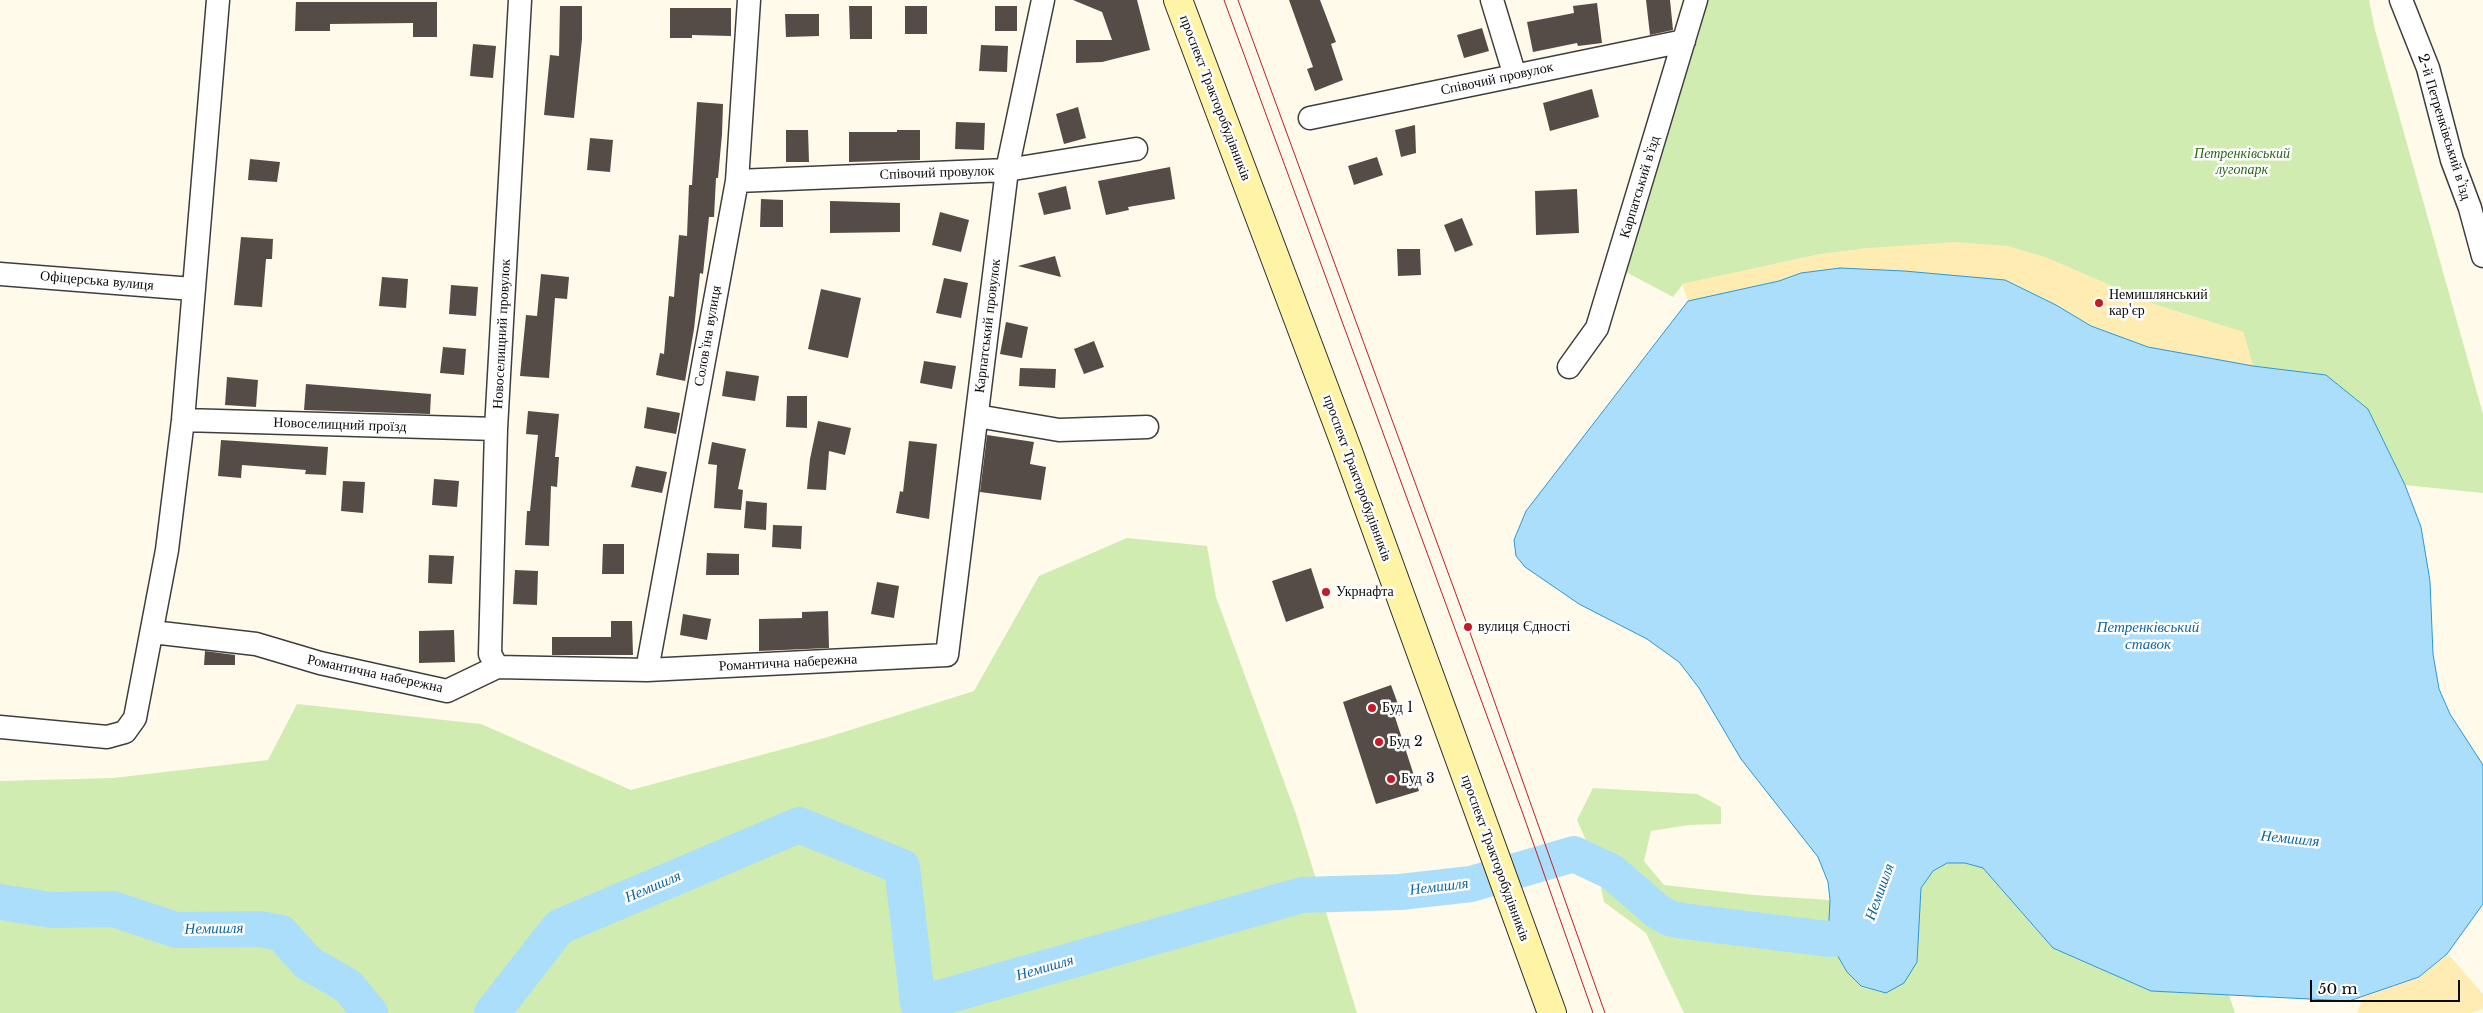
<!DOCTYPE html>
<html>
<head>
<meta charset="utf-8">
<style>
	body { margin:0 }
	#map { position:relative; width:2483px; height:1013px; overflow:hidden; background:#fffaea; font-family:"Libre Baskerville",serif }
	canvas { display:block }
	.scale { position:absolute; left:2310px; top:980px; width:150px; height:22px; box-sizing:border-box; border:2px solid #0b0b0b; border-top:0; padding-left:6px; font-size:15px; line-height:18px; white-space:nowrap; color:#0b0b0b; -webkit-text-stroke:4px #fff; paint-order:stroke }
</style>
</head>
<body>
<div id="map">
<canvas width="2483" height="1013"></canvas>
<div class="scale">50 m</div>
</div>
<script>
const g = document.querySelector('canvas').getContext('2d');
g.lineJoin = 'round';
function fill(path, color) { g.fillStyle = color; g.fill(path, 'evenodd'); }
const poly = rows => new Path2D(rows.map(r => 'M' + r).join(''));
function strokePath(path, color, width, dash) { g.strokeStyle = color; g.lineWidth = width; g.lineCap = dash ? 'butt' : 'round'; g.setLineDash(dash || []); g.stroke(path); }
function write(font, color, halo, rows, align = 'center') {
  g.font = font + ' "Libre Baskerville",serif'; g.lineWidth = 5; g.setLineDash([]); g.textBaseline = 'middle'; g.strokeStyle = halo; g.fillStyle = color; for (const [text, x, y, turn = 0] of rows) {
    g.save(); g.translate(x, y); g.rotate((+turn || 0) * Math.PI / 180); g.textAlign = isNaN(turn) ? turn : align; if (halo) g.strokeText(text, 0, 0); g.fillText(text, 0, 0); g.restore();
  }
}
fill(poly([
	[1702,0,2369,0,2375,30,2483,414,2483,493,2405,485,2368,409,2326,375,2253,366,2243,332,2153,304,2047,258,2007,246,1869,248,1816,255,1683,284,1673,297,1624,271],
	[1127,538,1207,546,1216,597,1296,814,1357,1013,0,1013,0,781,113,778,268,760,297,704,481,724,631,790,828,737,974,691,1039,576],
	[1593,788,1697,794,1721,807,1721,824,1689,825,1651,831,1644,861,1664,885,1754,895,1830,900,1828,939,1847,972,1861,987,1886,993,1917,962,1921,888,1933,871,1947,863,1965,863,1983,868,2053,948,2151,991,2229,995,2235,1013,1684,1013,1646,933,1604,902,1596,863,1577,820]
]), '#d1ecb1');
fill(poly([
	[1956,242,2007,246,2047,258,2153,304,2243,332,2253,366,2148,347,2091,326,2056,305,2005,280,1904,271,1840,268,1801,273,1779,281,1688,301,1682,284,1816,255,1869,248],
	[2448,954,2483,994,2483,1009,2471,1013,2357,1013,2363,997,2419,978]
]), '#feecb2');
const water = poly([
	[1840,268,1904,271,2005,280,2056,305,2091,326,2148,347,2253,366,2326,375,2368,409,2405,485,2421,527,2430,581,2433,654,2439,689,2450,714,2483,765,2483,904,2447,954,2419,977,2349,1001,2151,991,2053,948,1983,868,1965,863,1947,863,1933,871,1921,888,1917,962,1904,983,1886,993,1861,986,1847,972,1828,939,1830,900,1828,882,1818,857,1741,759,1699,688,1679,662,1647,639,1579,604,1525,567,1516,556,1514,540,1526,511,1688,301,1779,281,1801,273,1840,268]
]);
fill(water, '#abdefa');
strokePath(water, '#2d97d6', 1);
strokePath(poly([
	[0,902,52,910,113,909,176,930,260,929,281,933,308,963,348,986,370,1013],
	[492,1013,559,927,799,825,902,867,918,1004,1302,895,1400,892,1471,884,1574,854,1612,872,1657,911,1669,918,1683,921,1828,939,1852,937,1863,931,1871,922]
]), '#abdefa', 36);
fill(poly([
	[1073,0,1137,0,1150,50,1102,62,1076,63,1076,40,1112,40,1102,12],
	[1289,0,1320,0,1336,42,1331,44,1343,80,1315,91,1307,69,1313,67],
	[1646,0,1670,0,1673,30,1650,35],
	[296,2,437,2,437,37,413,37,413,23,330,24,330,31,295,31],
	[1597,3,1602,43,1578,46,1577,43,1533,52,1527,22,1574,13,1573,6],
	[560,6,582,6,582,39,574,118,544,115,550,55,559,56],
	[849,6,872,6,872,39,850,39],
	[905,6,927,6,927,34,905,34],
	[995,6,1017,6,1017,31,995,31],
	[670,8,731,8,731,36,692,35,692,38,670,38],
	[785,14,819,14,819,36,786,37],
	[1482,28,1489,51,1464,58,1457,35],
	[473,44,496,46,493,78,470,76],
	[981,45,1008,46,1007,72,979,71],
	[1592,89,1599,117,1550,131,1543,103],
	[697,102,723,104,722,134,718,178,716,178,714,217,709,217,703,274,700,273,694,329,685,381,656,375,660,353,664,354,669,296,674,297,679,235,687,236,689,185,692,185],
	[1078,107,1086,138,1064,144,1056,114],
	[956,122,985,123,984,150,955,149],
	[1415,125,1416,153,1401,157,1395,130],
	[786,130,808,130,809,162,786,162],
	[897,130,920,130,920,160,849,162,849,132,897,132],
	[590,138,613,140,610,172,587,170],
	[1377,157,1383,175,1354,185,1348,166],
	[250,159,280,162,277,182,248,180],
	[1170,167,1175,199,1128,207,1129,210,1106,215,1098,181],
	[1066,186,1071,209,1044,215,1038,193],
	[1577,189,1579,233,1536,235,1535,191],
	[761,199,783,200,783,227,760,227],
	[830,201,900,203,900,232,830,233],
	[940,212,969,220,961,252,932,245],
	[1462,218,1473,245,1455,252,1444,225],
	[241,237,273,239,272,259,266,259,262,307,234,305],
	[1397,249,1420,249,1421,275,1398,276],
	[1055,256,1061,277,1018,266],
	[541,274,569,277,567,299,555,298,549,378,520,376,526,315,537,316],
	[382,277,408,279,406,308,379,306],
	[944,278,968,283,961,318,936,313],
	[451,285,478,287,476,316,449,314],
	[821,289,861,298,848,358,808,349],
	[1006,322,1028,327,1022,358,1000,354],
	[1094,341,1104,367,1084,374,1074,349],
	[443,347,466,349,464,375,440,373],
	[924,361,956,366,952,389,920,383],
	[1020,368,1056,369,1055,388,1019,386],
	[726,371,759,376,755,401,722,396],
	[227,377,258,380,256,407,225,405],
	[306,384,431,394,430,414,304,410],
	[787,396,807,396,807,428,786,427],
	[647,407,680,413,676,434,644,428],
	[528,411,559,414,555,457,559,457,557,487,551,486,549,546,525,545,527,511,530,511,538,435,526,434],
	[818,421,851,428,845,455,829,451,826,490,807,489,810,459],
	[987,435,1034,442,1030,464,1046,467,1041,500,980,492],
	[221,440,328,447,326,475,305,474,306,470,242,465,241,478,218,476],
	[909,441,937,444,929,519,896,513,900,491,903,492],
	[712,442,746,449,738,489,743,490,741,510,714,508,717,465,708,464],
	[636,466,667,472,662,493,631,487],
	[434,479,459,481,457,507,432,505],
	[343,481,365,482,363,513,341,511],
	[746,501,767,503,766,530,744,528],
	[773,525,802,526,801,549,772,547],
	[603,544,624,544,624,574,602,574],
	[707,553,739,554,739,575,706,575],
	[429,555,454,556,452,584,428,583],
	[1311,568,1324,608,1286,622,1272,581],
	[515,570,538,571,537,605,513,604],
	[877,582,899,586,894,618,871,614],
	[828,611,829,648,759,651,759,619,802,618,802,612],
	[683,614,711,619,707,640,680,635],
	[611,621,632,621,633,655,552,655,552,637,611,637],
	[454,630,455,662,419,663,419,631],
	[205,651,235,655,235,665,204,665],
	[1391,685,1402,715,1395,717,1419,791,1376,804,1343,702]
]), '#554c47');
const minor = poly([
	[1492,0,1515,76],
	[2401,0,2428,68,2452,160,2470,208,2483,256],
	[1310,118,1684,41],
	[737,181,1007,170,1136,149],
	[0,274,193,289],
	[1569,367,1597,328,1696,0],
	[977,416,1059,430,1147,427],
	[183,420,496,429],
	[152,632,256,644,320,663,447,691,497,667,647,670,947,655,1007,170,1043,0],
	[497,667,490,654,496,429,520,0],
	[647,670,737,181,749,0],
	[0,727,107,737,125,732,135,718,167,550,183,420,218,0]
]);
const secondary = poly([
	[1178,0,1346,446,1552,1013]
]);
strokePath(minor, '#3e3e3e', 25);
strokePath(secondary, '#2d2d2d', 30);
strokePath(minor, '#fff', 22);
strokePath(secondary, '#fff3a5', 28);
strokePath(poly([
	[1224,0,1523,814,1593,1013],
	[1238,0,1468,627,1605,1013]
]), '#c41b27', 1);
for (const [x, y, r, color] of [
	[2099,303,5,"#c41b27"],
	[1326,592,5,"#c41b27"],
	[1468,627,5,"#c41b27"],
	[1372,708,5,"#c41b27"],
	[1379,742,5,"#c41b27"],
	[1391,779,5,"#c41b27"]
]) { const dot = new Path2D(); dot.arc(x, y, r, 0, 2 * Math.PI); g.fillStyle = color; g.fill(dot); strokePath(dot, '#fff', 2); }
write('14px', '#0b0b0b', '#fff', [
	["Співочий провулок",1497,79,-12],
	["проспект Тракторобудівників",1215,98,69],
	["2-й Петренківський в’їзд",2444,127,73],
	["Співочий провулок",937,173,-2],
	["Карпатський в'їзд",1640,187,-73],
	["Офіцерська вулиця",97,281,5],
	["Карпатський провулок",988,326,-83],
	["Новоселищний провулок",502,334,-87],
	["Солов'їна вулиця",708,336,-80],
	["Новоселищний проїзд",340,425,2],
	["проспект Тракторобудівників",1357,478,70],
	["Романтична набережна",788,663,-3],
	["Романтична набережна",375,674,12],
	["проспект Тракторобудівників",1495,858,70]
]);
write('italic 14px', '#2a6718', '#fff', [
	["Петренківський",2242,154],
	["лугопарк",2242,170]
]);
write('14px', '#0b0b0b', '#fff', [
	["Немишлянський",2109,295],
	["кар'єр",2109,311],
	["Укрнафта",1336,592],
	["вулиця Єдності",1478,627],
	["Буд 1",1382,708],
	["Буд 2",1389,742],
	["Буд 3",1401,779]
], 'left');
write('italic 15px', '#0d66a4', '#fff', [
	["Петренківський",2148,628],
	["ставок",2148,645],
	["Немишля",2290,839,6],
	["Немишля",653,887,-23],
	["Немишля",1439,887,-7],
	["Немишля",1880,892,-70],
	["Немишля",214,929,-1],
	["Немишля",1045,968,-16]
]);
</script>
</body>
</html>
